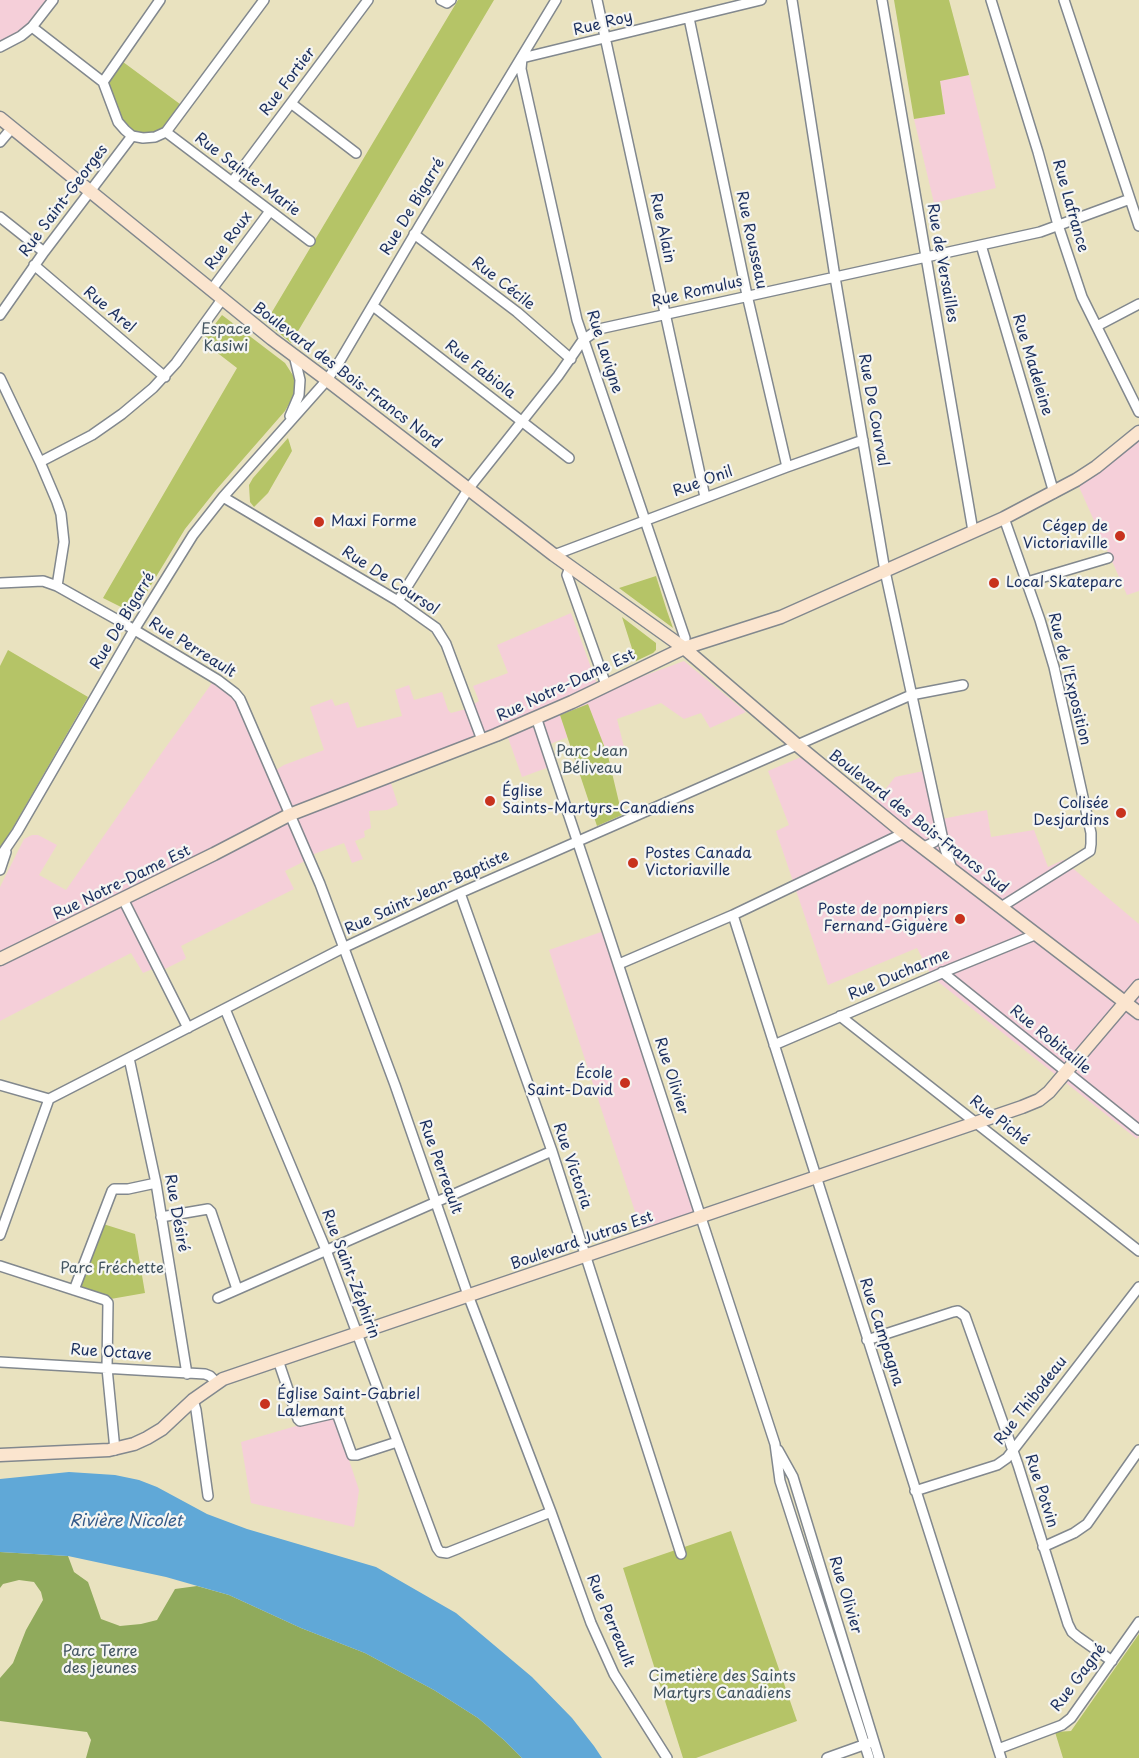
<!DOCTYPE html>
<html>
<head>
<meta charset="utf-8">
<style>
	body { margin:0 }
	canvas { display:block; background:#e9e2bf }
</style>
</head>
<body>
<canvas width="1139" height="1758"></canvas>
<script>
const g = document.querySelector('canvas').getContext('2d');
g.lineJoin = 'round';
function fill(path, color) { g.fillStyle = color; g.fill(path, 'evenodd'); }
const poly = rows => new Path2D(rows.map(r => 'M' + r).join(''));
function strokePath(path, color, width, dash) { g.strokeStyle = color; g.lineWidth = width; g.lineCap = dash ? 'butt' : 'round'; g.setLineDash(dash || []); g.stroke(path); }
function write(font, color, halo, rows, align = 'center') {
  g.font = font + ' "Playpen Sans",sans-serif'; g.lineWidth = 4.5; g.setLineDash([]); g.textBaseline = 'middle'; g.strokeStyle = halo; g.fillStyle = color; for (const [text, x, y, turn = 0] of rows) {
    g.save(); g.translate(x, y); g.rotate((+turn || 0) * Math.PI / 180); g.textAlign = isNaN(turn) ? turn : align; if (halo) g.strokeText(text, 0, 0); g.fillText(text, 0, 0); g.restore();
  }
}
fill(poly([
	[0,0,53,0,39,20,0,47],
	[969,75,996,188,934,203,914,119,945,114,940,80],
	[1139,432,1139,591,1127,595,1076,480],
	[571,613,600,692,684,661,746,712,710,728,701,713,684,719,661,703,617,719,625,751,608,756,588,705,560,715,568,737,545,746,552,766,522,777,506,732,389,777,398,805,387,810,369,811,371,828,364,831,365,837,355,841,363,859,352,863,344,843,314,854,307,860,285,871,294,889,181,946,186,958,185,959,165,969,162,965,143,973,131,953,0,1021,0,887,24,839,32,835,38,835,57,845,39,875,66,890,163,751,212,683,237,695,271,773,284,765,324,750,310,707,332,699,335,706,348,702,357,728,402,716,395,690,409,685,414,700,442,692,448,710,451,713,466,709,479,701,473,686,508,673,497,645],
	[813,752,877,800,895,777,933,769,942,819,987,810,991,837,1034,830,1048,867,1063,860,1139,924,1139,1136,1137,1139,932,977,917,948,828,985,776,831,789,825,768,771],
	[607,930,701,1216,643,1236,549,950],
	[334,1415,359,1490,354,1527,251,1503,241,1442]
]), '#f5cfd9');
fill(poly([
	[458,0,494,0,291,343,266,322],
	[894,0,949,0,969,75,940,81,945,114,914,119],
	[119,59,184,107,155,137,125,130,103,82],
	[222,315,285,363,294,377,294,395,285,411,216,490,185,529,142,600,128,608,121,607,103,598,237,368,202,341],
	[288,438,292,451,268,493,254,507,250,502,249,485,253,478],
	[656,576,667,611,673,628,619,588],
	[622,617,656,643,656,650,653,653,636,661],
	[8,650,88,697,0,850,0,666],
	[588,704,608,756,622,815,597,826,560,715],
	[100,1223,135,1234,145,1293,105,1300,74,1290],
	[731,1531,797,1721,696,1758,683,1758,623,1568],
	[1139,1634,1139,1758,1063,1758,1055,1732,1071,1731]
]), '#b5c467');
fill(poly([
	[0,1552,68,1556,74,1572,88,1582,101,1619,120,1626,141,1624,157,1620,175,1589,197,1586,229,1595,301,1628,365,1653,434,1690,478,1718,504,1740,522,1758,86,1758,91,1740,87,1732,0,1721,0,1678,13,1663,26,1630,43,1600,41,1592,34,1582,19,1580,3,1584,0,1588]
]), '#90aa5c');
fill(poly([
	[69,1472,115,1475,139,1480,157,1487,207,1514,247,1529,376,1567,456,1613,532,1677,572,1718,594,1746,602,1758,522,1758,504,1740,478,1718,434,1690,365,1653,301,1628,229,1595,166,1577,68,1556,0,1552,0,1479]
]), '#60a8d7');
const street = poly([
	[441,0,447,3,451,0],
	[597,0,705,497],
	[792,0,835,277,885,571,945,849,952,869],
	[882,0,973,531],
	[991,0,1038,152,1058,225,1082,297,1139,412],
	[1064,0,1139,226],
	[689,18,747,295,787,467],
	[32,27,103,82,118,122,125,130,132,136],
	[0,47,21,36,32,27,53,0],
	[103,82,160,0],
	[292,104,356,153],
	[166,132,310,241],
	[0,142,12,128],
	[232,182,368,0],
	[0,217,44,252],
	[414,234,517,312,571,359],
	[981,245,1054,493],
	[34,265,165,377],
	[212,289,270,211],
	[373,306,569,458],
	[0,315,44,252,132,136,143,138,155,137,166,132,264,0],
	[1097,326,1139,304],
	[0,378,40,462,57,502,61,514,64,542,57,586],
	[290,416,299,395,300,380,294,355],
	[40,462,92,435,122,414,153,388,176,363,223,298],
	[223,497,398,601,436,628,446,644,482,740],
	[554,555,787,467,863,440],
	[570,567,567,575,606,685],
	[1027,582,1108,558],
	[0,583,43,581,57,586,123,623,218,680,235,693,240,699,320,884,395,1085,468,1295,551,1512,591,1623,614,1674,667,1758],
	[398,601,469,488,558,376,583,340,599,329,1040,232,1130,199],
	[684,648,685,638,577,320,521,69,522,58,761,0],
	[536,717,607,930,775,1444,780,1481,869,1758],
	[924,847,934,842,938,837,939,829],
	[0,857,17,832,134,630,193,535,223,497,327,380,341,359,420,225,556,0],
	[0,870,6,852],
	[460,893,552,1151,681,1554],
	[123,899,188,1028],
	[1001,907,1090,851,1091,844,1091,833,1054,667,1040,620,1004,518],
	[733,915,1001,1758],
	[619,964,733,915,904,833],
	[942,972,1139,1130],
	[225,1009,326,1250,437,1548,440,1552,447,1553,551,1512],
	[840,1016,1139,1251],
	[774,1045,951,969,1037,934],
	[129,1058,156,1183,187,1374],
	[0,1085,49,1099],
	[161,1217,208,1209,211,1212,237,1289],
	[0,1235,49,1099,343,948,460,893,911,695,963,685],
	[0,1266,105,1300,108,1303,107,1368,115,1450],
	[74,1290,112,1191,114,1189,128,1189,156,1183],
	[218,1298,552,1151],
	[867,1340,953,1312,958,1311,965,1316,1018,1465,1068,1624,1072,1632,1078,1637,1112,1661],
	[278,1360,298,1419,300,1421,335,1413,338,1416,352,1455,357,1455,397,1442],
	[0,1362,205,1374,210,1376,217,1383],
	[193,1400,196,1410,208,1496],
	[778,1450,793,1477,879,1758],
	[915,1491,997,1465,1007,1458,1139,1287],
	[1043,1547,1074,1533,1087,1524,1139,1450],
	[998,1749,1062,1725,1071,1718,1139,1622],
	[827,1758,869,1743]
]);
const secondary = poly([
	[0,118,272,339,327,380,554,555,684,648,797,745,904,833,1139,1013],
	[0,959,214,854,289,815,496,735,572,702,684,648,781,617,1004,518,1076,480,1096,467,1139,432],
	[0,1455,109,1450,134,1444,147,1438,162,1429,193,1400,223,1379,1022,1107,1039,1100,1049,1092,1139,986]
]);
strokePath(street, '#82888e', 12);
strokePath(secondary, '#82888e', 15);
strokePath(street, '#fff', 9);
strokePath(secondary, '#fbe5cf', 12);
for (const [x, y, r, color] of [
	[319,522,6,"#c8321e"],
	[1120,536,6,"#c8321e"],
	[994,583,6,"#c8321e"],
	[490,801,6,"#c8321e"],
	[1121,813,6,"#c8321e"],
	[633,863,6,"#c8321e"],
	[960,919,6,"#c8321e"],
	[625,1083,6,"#c8321e"],
	[265,1404,6,"#c8321e"]
]) { const dot = new Path2D(); dot.arc(x, y, r, 0, 2 * Math.PI); g.fillStyle = color; g.fill(dot); strokePath(dot, '#f6f6f2', 2); }
write('15px', '#1b2f5e', '#f6f6f2', [
	["Rue Roy",603,24,-14],
	["Rue Fortier",288,82,-53],
	["Rue Sainte-Marie",247,175,37],
	["Rue Saint-Georges",64,201,-53],
	["Rue Lafrance",1070,206,74],
	["Rue De Bigarré",413,207,-59],
	["Rue Alain",662,228,78],
	["Rue Rousseau",751,240,78],
	["Rue Roux",229,241,-54],
	["Rue de Versailles",942,263,80],
	["Rue Cécile",503,284,38],
	["Rue Romulus",697,292,-13],
	["Rue Arel",109,310,40],
	["Rue Lavigne",604,352,72],
	["Rue Madeleine",1032,365,73],
	["Rue Fabiola",480,370,38],
	["Boulevard des Bois-Francs Nord",347,376,37],
	["Rue De Courval",873,410,80],
	["Rue Onil",703,482,-20],
	["Rue De Coursol",390,581,33],
	["Rue De Bigarré",123,621,-59],
	["Rue Perreault",192,648,32],
	["Rue de l'Exposition",1069,679,76],
	["Rue Notre-Dame Est",566,686,-25],
	["Boulevard des Bois-Francs Sud",918,822,38],
	["Rue Notre-Dame Est",122,883,-26],
	["Rue Saint-Jean-Baptiste",427,893,-25],
	["Rue Ducharme",899,975,-23],
	["Rue Robitaille",1050,1040,39],
	["Rue Olivier",671,1076,72],
	["Rue Piché",999,1121,38],
	["Rue Victoria",572,1166,71],
	["Rue Perreault",440,1167,70],
	["Rue Désiré",176,1213,80],
	["Boulevard Jutras Est",582,1241,-19],
	["Rue Saint-Zéphirin",350,1274,69],
	["Rue Campagna",881,1332,72],
	["Rue Octave",111,1353,4],
	["Rue Thibodeau",1031,1401,-52],
	["Rue Potvin",1041,1491,72],
	["Rue Olivier",845,1595,73],
	["Rue Perreault",610,1621,67],
	["Rue Gagné",1079,1678,-53]
]);
write('15px', '#425460', '#f6f6f2', [
	["Espace",226,330],
	["Kasiwi",226,347],
	["Parc Jean",592,752],
	["Béliveau",592,769],
	["Parc Fréchette",112,1269],
	["Parc Terre",100,1652],
	["des jeunes",100,1669],
	["Cimetière des Saints",722,1677],
	["Martyrs Canadiens",722,1694]
]);
write('15px', '#1b2f5e', '#f6f6f2', [
	["Maxi Forme",331,522],
	["Cégep de",1108,527,"right"],
	["Victoriaville",1108,544,"right"],
	["Local Skateparc",1006,583],
	["Église",502,792],
	["Saints-Martyrs-Canadiens",502,809],
	["Colisée",1109,804,"right"],
	["Desjardins",1109,821,"right"],
	["Postes Canada",645,854],
	["Victoriaville",645,871],
	["Poste de pompiers",948,910,"right"],
	["Fernand-Giguère",948,927,"right"],
	["École",613,1074,"right"],
	["Saint-David",613,1091,"right"],
	["Église Saint-Gabriel",277,1395],
	["Lalemant",277,1412]
], 'left');
write('italic 16px', '#335988', '#f6f6f2', [
	["Rivière Nicolet",126,1522]
]);
</script>
</body>
</html>
